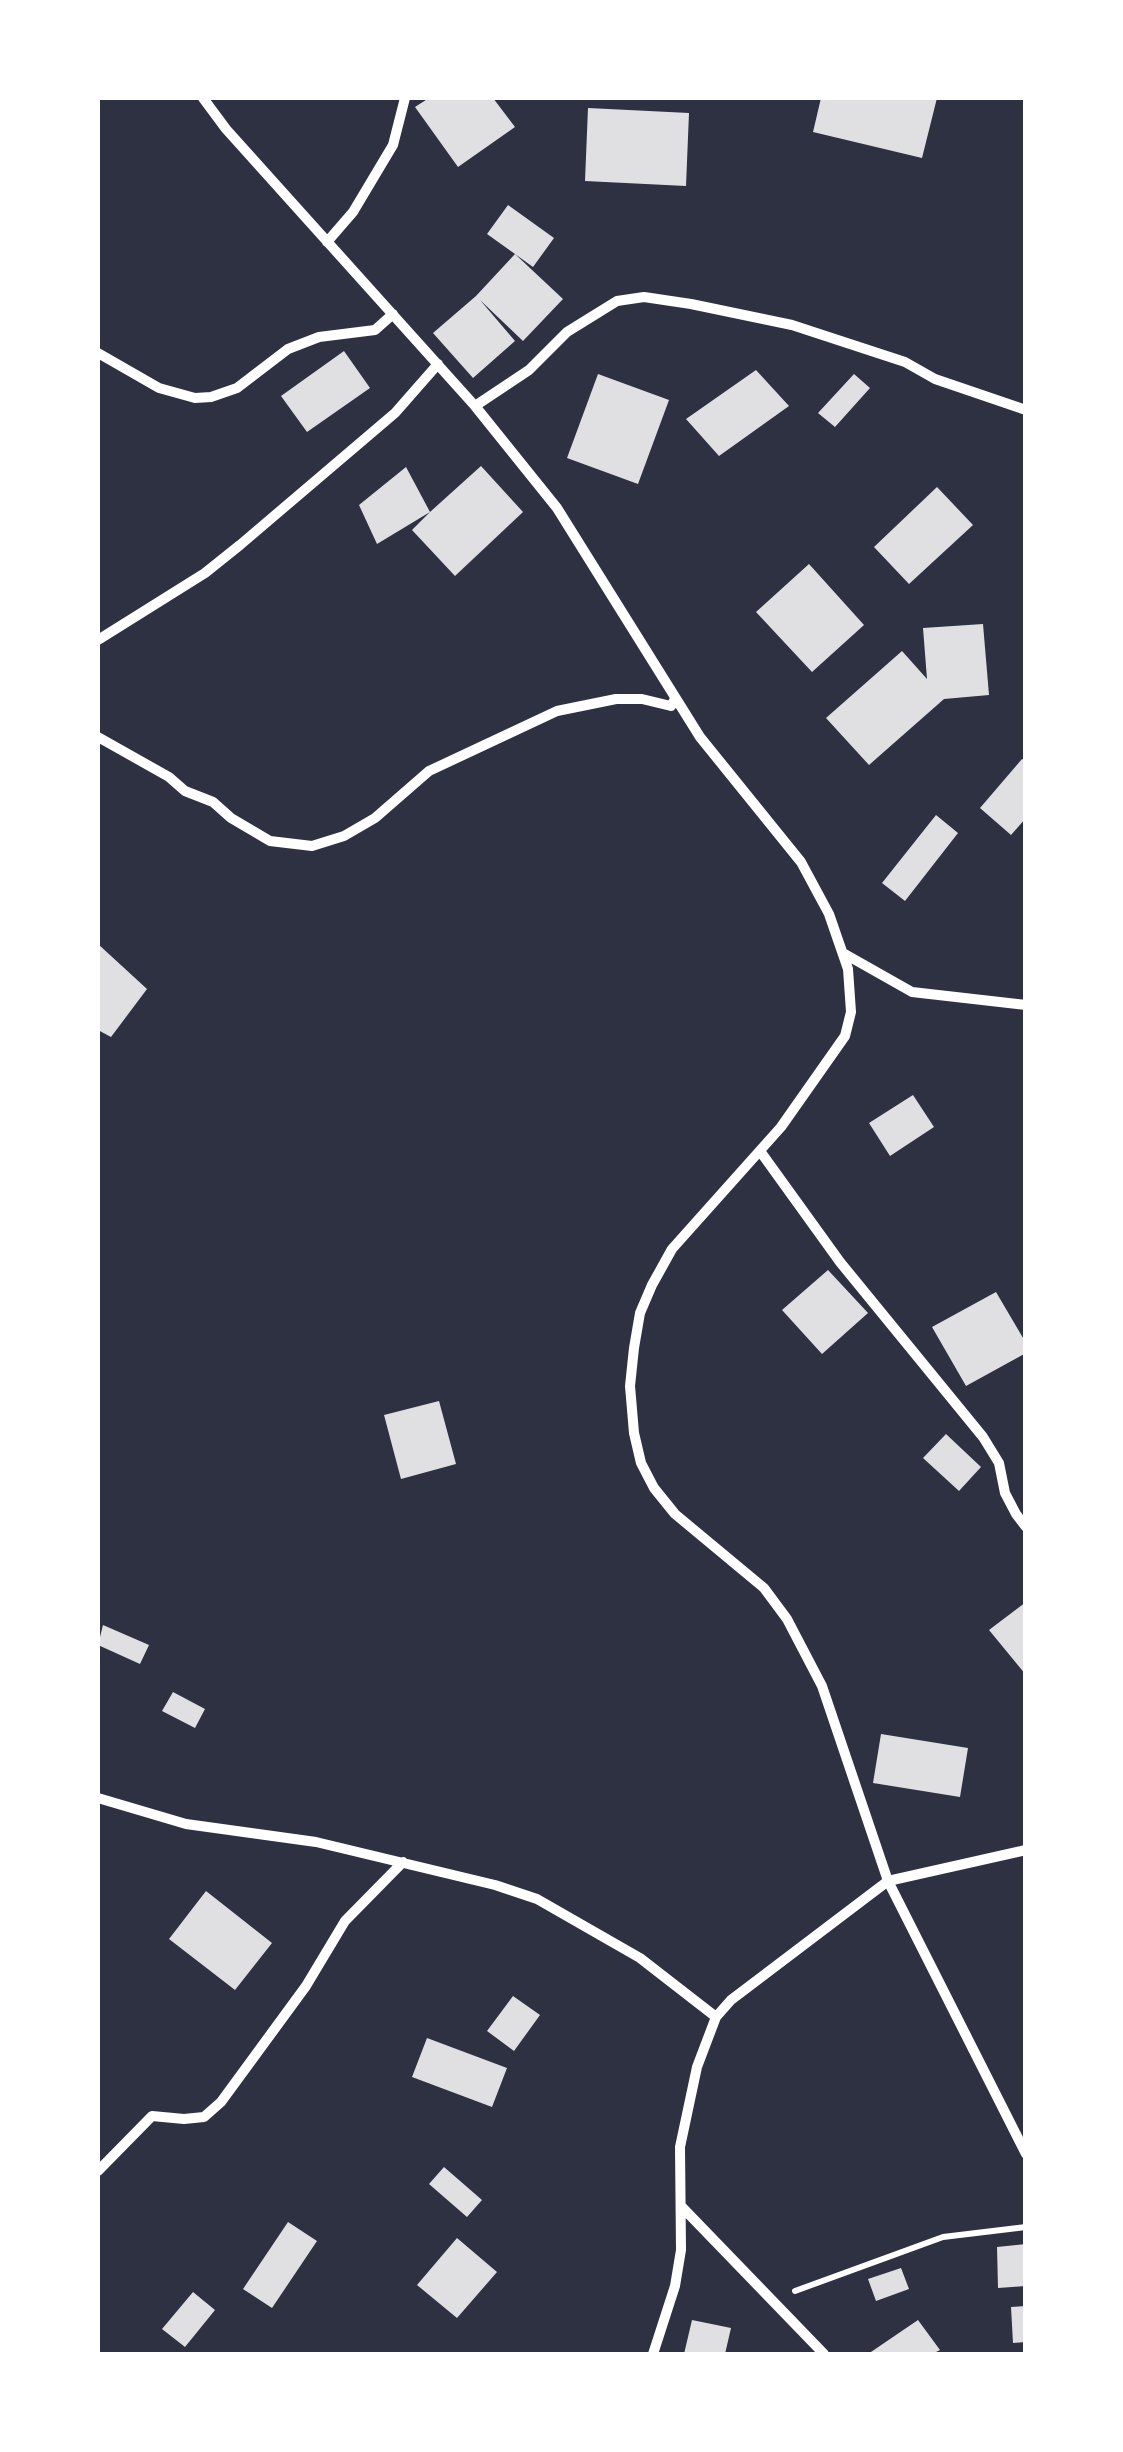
<!DOCTYPE html>
<html>
<head>
<meta charset="utf-8">
<style>
	body { margin:0 }
	#map { position:relative; width:1123px; height:2452px; overflow:hidden; background:#2d3142; font-family:"Sofia Sans Condensed",sans-serif }
	canvas { display:block }
	.frame { position:absolute; inset:0; border:100px solid #fff; pointer-events:none }
</style>
</head>
<body>
<div id="map">
<canvas width="1123" height="2452"></canvas>
<div class="frame"></div>
</div>
<script>
const g = document.querySelector('canvas').getContext('2d');
g.lineJoin = 'round';
function fill(path, color) { g.fillStyle = color; g.fill(path, 'evenodd'); }
const poly = rows => new Path2D(rows.map(r => 'M' + r).join(''));
function strokePath(path, color, width, dash) { g.strokeStyle = color; g.lineWidth = width; g.lineCap = dash ? 'butt' : 'round'; g.setLineDash(dash || []); g.stroke(path); }
fill(poly([
	[429,98,493,98,515,127,458,167,415,107],
	[821,98,937,98,922,158,813,132],
	[588,108,689,113,686,186,585,181],
	[508,205,554,238,533,267,515,254,563,299,523,341,480,300,515,341,473,378,433,333,476,296,515,254,487,234],
	[344,351,370,388,307,432,281,396],
	[756,370,789,406,719,456,686,419],
	[598,374,669,400,638,484,567,458],
	[854,374,870,388,835,427,818,413],
	[481,466,523,512,455,576,412,530,430,512,377,544,359,505,406,467,430,512],
	[937,487,973,525,909,584,874,547],
	[809,564,864,625,812,672,756,612],
	[983,624,989,695,944,699,869,765,826,718,902,651,927,679,923,628],
	[1022,759,1026,761,1026,818,1011,835,980,808],
	[936,815,958,833,905,901,882,883],
	[98,944,147,989,111,1037,98,1030],
	[913,1095,934,1127,890,1156,869,1123],
	[828,1270,868,1313,822,1354,782,1310],
	[996,1292,1026,1343,1026,1353,966,1386,932,1327],
	[439,1401,456,1464,401,1479,384,1415],
	[946,1434,981,1467,959,1491,923,1458],
	[1026,1602,1026,1675,989,1630],
	[103,1625,149,1645,140,1664,98,1645],
	[173,1692,205,1709,195,1728,162,1711],
	[881,1734,968,1748,960,1797,873,1783],
	[206,1891,272,1943,235,1990,169,1939],
	[513,1996,540,2015,514,2051,487,2031],
	[427,2038,507,2068,492,2107,412,2077],
	[444,2167,482,2200,467,2217,429,2184],
	[288,2222,317,2241,272,2308,243,2289],
	[457,2238,497,2272,457,2318,417,2285],
	[1026,2244,1026,2286,998,2288,997,2247],
	[901,2268,909,2289,876,2301,868,2279],
	[193,2292,215,2310,185,2347,162,2329],
	[1026,2306,1026,2342,1013,2343,1011,2307],
	[692,2320,731,2328,725,2354,684,2354],
	[918,2320,940,2350,932,2354,868,2354]
]), '#e0e0e3');
strokePath(poly([
	[795,2291,943,2237,1026,2227]
]), '#fff', 6);
strokePath(poly([
	[203,98,226,129,475,406,557,508,700,737,801,862,829,914,848,969,851,1012,845,1036,781,1127,672,1249,652,1285,640,1313,634,1348,630,1386,634,1433,641,1463,654,1488,675,1514,764,1588,787,1619,822,1686,888,1881,1026,2154],
	[327,242,353,212,393,145,405,98],
	[98,353,159,388,195,398,211,397,237,388,288,349,319,337,375,330,393,314],
	[475,406,529,370,567,332,617,301,644,297,691,304,792,325,905,362,935,379,1026,410],
	[98,640,205,573,240,545,395,413,438,364],
	[98,737,169,777,185,791,213,802,231,818,270,841,312,846,344,836,375,818,429,771,557,711,616,699,642,699,671,706,675,699],
	[843,953,912,992,1026,1005],
	[760,1151,840,1262,983,1437,999,1463,1005,1493,1016,1514,1026,1527],
	[98,1798,186,1824,316,1842,495,1885,537,1899,640,1958,716,2017],
	[98,2171,152,2116,184,2119,204,2117,221,2102,306,1986,345,1921,403,1862],
	[681,2206,824,2354],
	[653,2354,675,2286,681,2250,680,2147,697,2067,716,2017,731,2000,888,1881,1026,1850]
]), '#fff', 10);
</script>
</body>
</html>
